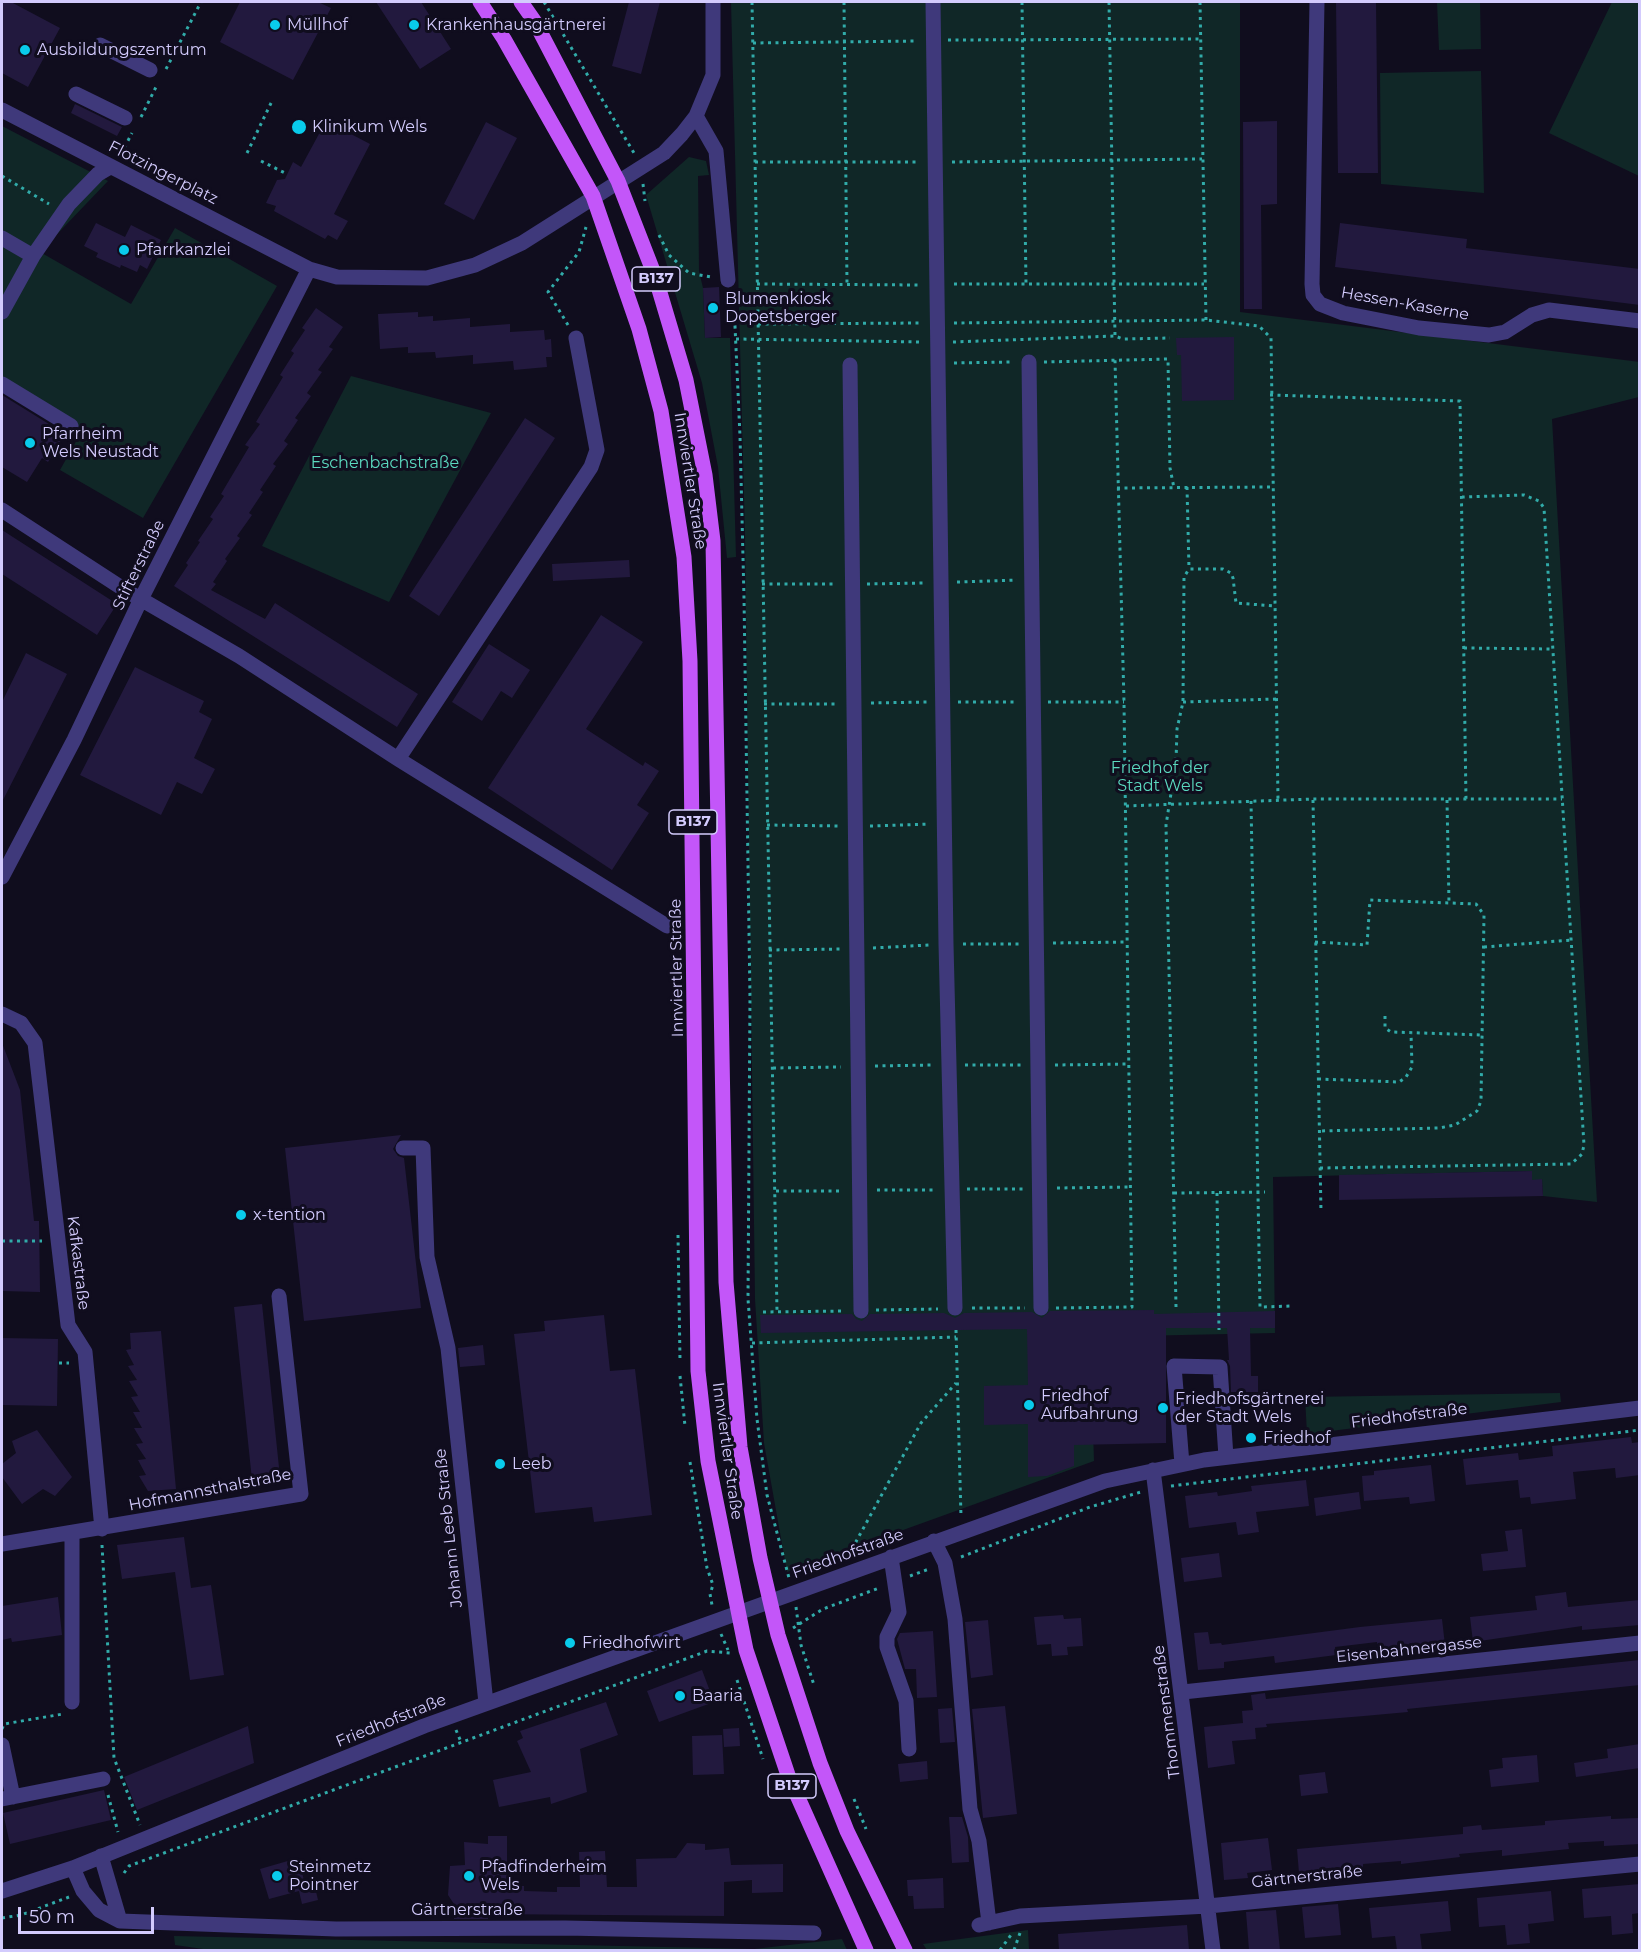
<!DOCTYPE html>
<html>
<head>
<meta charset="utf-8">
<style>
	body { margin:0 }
	#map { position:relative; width:1641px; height:1952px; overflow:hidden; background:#100d1e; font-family:Montserrat,sans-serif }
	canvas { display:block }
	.frame { position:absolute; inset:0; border:3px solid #d3cbfd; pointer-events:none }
	.scale { position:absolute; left:18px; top:1907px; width:136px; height:27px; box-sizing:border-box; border:3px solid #d3cbfd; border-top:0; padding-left:8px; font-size:18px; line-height:21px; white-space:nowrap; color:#d3cbfd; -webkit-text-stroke:4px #100d1e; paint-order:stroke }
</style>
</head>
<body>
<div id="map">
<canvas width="1641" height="1952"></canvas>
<div class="frame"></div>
<div class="scale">50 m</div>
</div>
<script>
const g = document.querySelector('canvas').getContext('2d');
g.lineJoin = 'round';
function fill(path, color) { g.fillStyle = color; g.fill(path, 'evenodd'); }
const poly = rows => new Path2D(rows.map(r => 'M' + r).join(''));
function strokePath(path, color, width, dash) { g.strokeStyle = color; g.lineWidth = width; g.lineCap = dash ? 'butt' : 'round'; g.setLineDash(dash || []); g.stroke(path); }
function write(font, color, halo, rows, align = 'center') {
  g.font = font + ' Montserrat,sans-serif'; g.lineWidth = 6; g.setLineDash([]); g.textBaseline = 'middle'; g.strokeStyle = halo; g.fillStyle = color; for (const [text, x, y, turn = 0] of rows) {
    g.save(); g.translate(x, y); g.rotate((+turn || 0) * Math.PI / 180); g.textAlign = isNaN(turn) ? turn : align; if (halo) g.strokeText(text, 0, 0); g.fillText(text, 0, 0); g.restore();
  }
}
fill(poly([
	[731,2,1240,2,1240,312,1640,362,1639,397,1552,419,1597,1202,1543,1196,1542,1180,1532,1180,1532,1171,1273,1177,1275,1333,1090,1337,1094,1461,787,1572,764,1443,755,1299,745,535],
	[1437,2,1480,2,1481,49,1439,50],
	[1612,2,1639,2,1639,176,1549,133],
	[1481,71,1484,193,1381,184,1380,73],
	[2,126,108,181,40,252,131,304,175,228,277,286,143,518,60,470,83,429,2,382],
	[689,157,706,161,709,175,698,176,699,271,703,288,705,338,730,338,736,557,727,558,718,467,702,383,646,195],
	[351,376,491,413,389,602,262,546],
	[1560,1393,1561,1402,1307,1434,1305,1397],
	[1028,1930,1029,1950,927,1950,923,1944],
	[174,1936,754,1949,842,1939,847,1950,210,1950,175,1945]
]), '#102727');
fill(poly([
	[2,2,11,2,60,28,28,87,2,73],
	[240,2,318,2,331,8,293,80,220,42],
	[376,2,421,2,451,49,420,69],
	[629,2,660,2,641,74,612,66],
	[1336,2,1376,2,1378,173,1338,173],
	[75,104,122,127,117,136,71,113],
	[326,121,370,144,334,214,348,221,337,240,328,235,325,239,274,211,276,206,266,203,277,180,285,179,293,162,301,167],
	[1277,121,1277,204,1261,205,1262,309,1244,309,1243,122],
	[486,122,517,138,474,220,444,204],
	[96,223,125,237,131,225,161,240,147,269,140,265,137,272,121,265,120,268,96,257,98,253,84,246],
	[1340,223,1467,239,1466,248,1640,269,1640,305,1335,267],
	[719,287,721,337,705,338,703,288],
	[316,308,343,327,329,347,333,349,318,370,322,372,307,393,311,396,295,418,298,420,284,441,288,444,273,464,276,466,260,490,263,492,249,513,252,515,237,536,240,538,225,559,227,561,213,582,216,584,211,590,265,619,275,603,418,694,397,727,174,586,188,565,186,563,200,542,198,541,213,519,210,517,224,496,221,494,249,447,245,445,260,424,256,422,283,377,280,375,294,353,291,351,305,330,302,328],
	[418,312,418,317,433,316,433,321,470,318,470,327,510,324,510,332,544,330,545,340,551,339,552,357,546,357,547,367,514,370,513,361,473,364,473,355,436,358,435,352,408,353,408,347,380,349,378,314],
	[1234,337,1234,400,1182,401,1181,355,1177,355,1176,338],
	[2,395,65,434,48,462,42,458,27,482,2,467],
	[525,418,555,438,439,616,409,596],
	[2,530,117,604,97,635,2,574],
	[629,560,630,577,553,581,552,564],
	[601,615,643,642,586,729,643,766,645,762,659,771,637,805,649,813,612,870,488,788],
	[489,644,530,670,512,698,501,691,482,721,452,702],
	[26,653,67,674,2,802,2,702],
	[135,667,204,701,199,712,212,719,194,758,215,769,202,794,177,782,161,815,80,775],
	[2,1043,20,1090,34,1221,39,1221,40,1292,2,1291],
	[401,1135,393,1149,398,1156,404,1158,421,1308,304,1321,285,1148],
	[1532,1171,1532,1180,1542,1179,1543,1196,1339,1200,1339,1175],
	[262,1304,280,1477,252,1480,234,1307],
	[1154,1310,1154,1314,1275,1311,1275,1328,1250,1328,1251,1376,1258,1376,1258,1392,1231,1392,1230,1366,1227,1360,1229,1360,1227,1328,1166,1328,1166,1443,1074,1445,1074,1466,1047,1476,1028,1477,1028,1424,984,1425,984,1386,1028,1385,1027,1329,761,1333,760,1315,852,1314,856,1319,862,1321,870,1314,944,1313,955,1318,964,1313,1032,1312,1042,1318,1050,1311],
	[604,1315,610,1371,635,1369,652,1515,594,1522,592,1507,535,1513,514,1334,545,1331,544,1321],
	[161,1331,176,1489,148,1491,139,1476,146,1475,138,1460,146,1459,136,1444,143,1443,134,1428,142,1428,133,1412,140,1412,131,1397,138,1396,129,1381,137,1380,128,1366,134,1365,126,1350,131,1349,130,1333],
	[2,1338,58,1339,57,1406,2,1405],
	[483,1345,485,1365,460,1367,458,1348],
	[37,1430,72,1477,55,1496,43,1489,22,1504,2,1477,2,1464,16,1453,12,1441],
	[1631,1437,1632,1443,1640,1442,1640,1475,1616,1478,1615,1468,1573,1472,1576,1499,1531,1504,1530,1497,1520,1498,1518,1480,1466,1485,1463,1459,1518,1453,1519,1460,1553,1456,1552,1446],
	[1431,1465,1435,1501,1410,1504,1409,1497,1364,1501,1362,1476,1374,1475,1374,1471],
	[1306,1480,1309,1506,1256,1512,1259,1532,1238,1535,1236,1522,1189,1528,1185,1496,1217,1492,1218,1496,1252,1491,1251,1486],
	[1359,1492,1361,1509,1316,1516,1314,1498],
	[1522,1529,1526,1567,1483,1571,1481,1554,1508,1551,1505,1531],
	[184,1537,191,1588,211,1585,224,1675,190,1680,175,1572,122,1579,117,1545],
	[1219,1553,1222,1577,1184,1582,1181,1558],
	[1566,1592,1568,1607,1640,1600,1640,1625,1582,1630,1582,1626,1473,1642,1470,1617,1537,1610,1535,1596],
	[58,1597,62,1635,12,1642,11,1638,2,1640,2,1606],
	[1063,1615,1064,1619,1081,1618,1083,1646,1067,1647,1068,1655,1052,1656,1051,1644,1037,1645,1034,1617],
	[1442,1619,1445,1645,1378,1652,1377,1642,1335,1647,1336,1655,1275,1663,1274,1656,1224,1662,1224,1668,1198,1670,1194,1633,1208,1632,1210,1644,1221,1643,1222,1645,1360,1627],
	[988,1620,993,1675,971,1678,965,1622],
	[933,1631,937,1697,917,1698,916,1669,905,1669,897,1639,900,1633],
	[1640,1660,1640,1685,1407,1709,1408,1712,1364,1716,1266,1724,1267,1727,1255,1728,1256,1739,1232,1741,1235,1764,1208,1768,1204,1727,1243,1723,1242,1711,1253,1710,1251,1695,1265,1693,1266,1699],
	[702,1670,714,1702,659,1722,647,1691],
	[606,1702,618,1735,580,1749,587,1792,551,1804,550,1797,499,1807,493,1780,531,1772,517,1741,523,1738,520,1731],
	[1005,1706,1017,1814,983,1818,972,1709],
	[952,1708,955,1742,940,1743,938,1709],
	[248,1726,254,1763,137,1810,124,1777],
	[739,1728,740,1746,724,1747,723,1729],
	[722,1735,724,1774,693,1775,692,1736],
	[1640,1744,1640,1768,1576,1777,1574,1763,1608,1758,1607,1749],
	[1537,1755,1539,1782,1491,1787,1489,1770,1503,1768,1502,1758],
	[927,1761,928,1779,900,1782,898,1764],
	[1325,1772,1328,1793,1301,1796,1299,1775],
	[104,1790,111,1820,10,1844,3,1813],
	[1611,1816,1611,1819,1638,1818,1640,1844,1604,1846,1604,1841,1568,1843,1569,1849,1502,1856,1502,1850,1459,1854,1460,1857,1401,1864,1401,1861,1363,1864,1363,1868,1299,1873,1297,1849,1463,1834,1463,1827,1481,1825,1482,1830,1545,1825,1545,1821],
	[949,1817,962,1817,968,1837,969,1862,952,1863],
	[488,1836,507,1836,507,1886,524,1886,524,1891,557,1892,557,1887,580,1887,579,1852,605,1851,607,1887,637,1887,636,1859,676,1858,687,1843,705,1844,705,1850,729,1848,731,1865,783,1864,783,1892,752,1893,752,1880,724,1882,724,1916,488,1914,488,1919,454,1919,454,1904,448,1895,450,1866,465,1865,464,1842,488,1844],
	[1268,1838,1272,1870,1247,1873,1248,1878,1224,1880,1221,1843],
	[298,1858,305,1884,314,1883,318,1900,302,1904,299,1891,269,1899,260,1869],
	[943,1878,944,1908,914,1909,913,1896,908,1896,907,1880],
	[1640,1884,1640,1913,1632,1914,1633,1933,1612,1935,1611,1916,1584,1918,1582,1889],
	[1551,1891,1554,1921,1528,1924,1530,1943,1507,1945,1505,1925,1479,1927,1477,1898],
	[1448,1901,1451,1931,1420,1934,1422,1950,1397,1950,1395,1936,1372,1938,1369,1908],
	[1338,1904,1341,1935,1305,1938,1302,1907],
	[1276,1910,1280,1950,1249,1950,1246,1912],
	[1187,1925,1189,1950,1059,1950,1058,1934]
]), '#22193e');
strokePath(poly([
	[544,2,634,153],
	[752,2,777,1311],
	[844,2,847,284],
	[1022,2,1026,284],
	[1109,2,1115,336],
	[1200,2,1206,320],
	[948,40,1201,39],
	[753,43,917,41],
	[166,69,201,2],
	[141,117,157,85],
	[247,153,273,99],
	[121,154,132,133],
	[261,161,287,174],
	[755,162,919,162],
	[952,162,1202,159],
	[2,176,49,204],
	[643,184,645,201],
	[659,235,669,255,689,273,711,277],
	[757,284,920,285],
	[954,284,1204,284],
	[730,296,735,326,740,436,744,598,750,998,748,1299,757,1419,767,1495,789,1578],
	[954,323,1206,320,1259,326,1271,338,1278,800],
	[758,324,921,323],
	[568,325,548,292,579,252,586,227],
	[736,339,923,342],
	[953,342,1115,336,1123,339,1170,338],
	[1044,362,1168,359,1170,468,1174,488],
	[954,363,1013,362],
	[1270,395,1460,401,1466,800],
	[1187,487,1189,569],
	[1117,488,1271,487],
	[957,582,1017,580],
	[762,584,837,584],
	[867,584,924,583],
	[1464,648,1552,649],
	[958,702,1017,702],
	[1048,702,1124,702],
	[1183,702,1277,699],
	[871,703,927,702],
	[764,704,837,704],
	[1313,800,1321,1212],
	[1447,800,1449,903],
	[1251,801,1260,1307,1292,1306],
	[1126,806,1313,799,1562,799],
	[767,825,840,826],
	[870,826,930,824],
	[1315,942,1367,945,1370,900,1476,904,1484,915,1481,1101,1477,1111,1455,1125,1439,1128,1319,1131],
	[1053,943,1126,942],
	[963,944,1019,944],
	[1484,947,1571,940],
	[873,948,929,945],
	[769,950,842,949],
	[1385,1016,1385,1028,1391,1032,1482,1035],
	[965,1065,1021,1065],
	[1055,1065,1128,1064],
	[875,1066,934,1065],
	[773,1068,841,1067],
	[1318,1079,1399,1082,1406,1077,1412,1067,1411,1033],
	[1320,1168,1571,1164,1582,1154,1584,1145,1544,508,1539,501,1524,495,1462,497],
	[1057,1188,1130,1187],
	[967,1189,1023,1189],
	[877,1190,936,1190],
	[776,1191,843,1191],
	[1174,1193,1265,1192],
	[1217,1193,1219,1330],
	[678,1235,680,1360],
	[2,1241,42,1241],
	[1176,1307,1166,825,1176,762,1177,729,1183,702,1184,577,1189,569,1223,569,1231,573,1233,578,1236,603,1275,606],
	[972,1308,1025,1308],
	[1056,1308,1132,1307,1124,702,1115,360],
	[876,1310,938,1309],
	[763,1312,845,1311],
	[956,1330,961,1517],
	[752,1343,956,1337],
	[59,1363,69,1363],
	[680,1376,685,1426],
	[690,1462,707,1568,713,1585,710,1594,712,1605],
	[1171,1486,1640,1430],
	[102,1545,114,1758,140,1825],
	[852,1549,921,1423,956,1383],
	[961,1557,1090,1507,1141,1492],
	[910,1576,929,1569],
	[796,1607,801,1645,814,1685],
	[793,1628,823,1609,879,1588],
	[721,1634,728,1650],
	[737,1680,763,1759],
	[2,1729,4,1724,63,1714],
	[456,1730,461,1742],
	[108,1795,118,1832],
	[854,1799,866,1829],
	[124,1873,129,1866,707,1651,731,1653],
	[2,1918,21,1915,69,1897],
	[1000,1950,1011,1935],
	[1014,1950,1020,1933]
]), '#31aba9', 3, [3, 4.5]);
strokePath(poly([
	[933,2,946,944,955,1308],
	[1317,2,1312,284,1313,295,1320,304,1343,313,1419,328,1489,335,1505,332,1532,315,1549,310,1640,321],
	[100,45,150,70],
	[76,94,125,118],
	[2,110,309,269,337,277,427,278,475,265,522,243,664,153,682,134,696,116,713,75,713,2],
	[696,116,716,151,728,280],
	[2,238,33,256],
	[2,312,33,256,69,204,98,174,110,167],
	[1029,362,1041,1308],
	[850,365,861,1311],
	[2,384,71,426],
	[2,510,125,590,239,656,398,759,667,926],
	[398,759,591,467,597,450,576,338],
	[2,877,74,740,141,599,309,269],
	[2,1014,21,1023,35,1043,68,1325,85,1352,102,1529],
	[403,1148,423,1148,427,1257,448,1348,486,1703],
	[1182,1464,1174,1366,1220,1367,1226,1457],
	[1153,1470,1213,1950],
	[72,1533,72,1702],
	[934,1541,945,1563,955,1619,970,1809,979,1841,989,1923],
	[2,1544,301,1494,279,1296],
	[891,1557,899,1612,887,1637,887,1647,906,1701,909,1749],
	[1183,1692,1640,1643],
	[2,1745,13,1797],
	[2,1799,103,1779],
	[101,1856,120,1921],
	[73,1868,83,1891,99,1910,120,1921,336,1929,565,1928,814,1933],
	[2,1891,73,1868,424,1726,1105,1481,1204,1460,1640,1408],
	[979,1925,1020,1916,1208,1906,1640,1864]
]), '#3f397b', 15);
strokePath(poly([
	[480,2,504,39,593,196,639,329,661,411,684,557,690,661,698,1371,708,1461,746,1650,788,1775,866,1950],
	[521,2,535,22,618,181,655,276,686,380,705,475,713,541,726,1282,740,1447,760,1558,778,1635,820,1763,847,1831,905,1950]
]), '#c356f9', 15);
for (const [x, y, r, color] of [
	[275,25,6,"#09cbeb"],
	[414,25,6,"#09cbeb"],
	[25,50,6,"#09cbeb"],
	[299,127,8,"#09cbeb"],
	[124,250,6,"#09cbeb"],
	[713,308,6,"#09cbeb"],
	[30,443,6,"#09cbeb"],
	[241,1215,6,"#09cbeb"],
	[1029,1405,6,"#09cbeb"],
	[1163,1408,6,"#09cbeb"],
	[1251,1438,6,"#09cbeb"],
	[500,1464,6,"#09cbeb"],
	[570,1643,6,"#09cbeb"],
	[680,1696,6,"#09cbeb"],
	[277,1876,6,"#09cbeb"],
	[469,1876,6,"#09cbeb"]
]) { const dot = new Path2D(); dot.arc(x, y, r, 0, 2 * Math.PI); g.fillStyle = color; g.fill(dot); strokePath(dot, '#100d1e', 2); }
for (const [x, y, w] of [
	[656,279,48],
	[693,822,48],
	[792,1786,48]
]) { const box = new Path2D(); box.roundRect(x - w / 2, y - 12, w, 24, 4.5); g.fillStyle = '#100d1e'; g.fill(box); strokePath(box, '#d3cbfd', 1.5); }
write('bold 15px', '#d3cbfd', null, [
	["B137",656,279],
	["B137",693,822],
	["B137",792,1786]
]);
write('16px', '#d3cbfd', '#100d1e', [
	["Müllhof",287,25],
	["Krankenhausgärtnerei",426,25],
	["Ausbildungszentrum",37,50],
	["Klinikum Wels",312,127],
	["Pfarrkanzlei",136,250],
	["Blumenkiosk",725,299],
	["Dopetsberger",725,317],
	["Pfarrheim",42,434],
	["Wels Neustadt",42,452],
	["x-tention",253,1215],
	["Friedhof",1041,1396],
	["Aufbahrung",1041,1414],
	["Friedhofsgärtnerei",1175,1399],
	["der Stadt Wels",1175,1417],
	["Friedhof",1263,1438],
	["Leeb",512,1464],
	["Friedhofwirt",582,1643],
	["Baaria",692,1696],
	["Steinmetz",289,1867],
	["Pointner",289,1885],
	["Pfadfinderheim",481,1867],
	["Wels",481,1885]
], 'left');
write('16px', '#d3cbfd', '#100d1e', [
	["Flotzingerplatz",163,173,27],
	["Hessen-Kaserne",1405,304,10],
	["Innviertler Straße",690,481,81],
	["Stifterstraße",139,565,-64],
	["Innviertler Straße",677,968,-91],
	["Kafkastraße",78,1263,83],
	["Friedhofstraße",1409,1416,-7],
	["Innviertler Straße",727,1451,82],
	["Hofmannsthalstraße",210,1490,-11],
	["Johann Leeb Straße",449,1528,-96],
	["Friedhofstraße",848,1554,-20],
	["Eisenbahnergasse",1409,1650,-6],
	["Thommenstraße",1167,1712,-97],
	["Friedhofstraße",391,1721,-22],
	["Gärtnerstraße",1307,1877,-6],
	["Gärtnerstraße",467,1910]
]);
write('16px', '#5bd9bf', '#100d1e', [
	["Eschenbachstraße",385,463],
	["Friedhof der",1160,768],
	["Stadt Wels",1160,786]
]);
</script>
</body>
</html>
